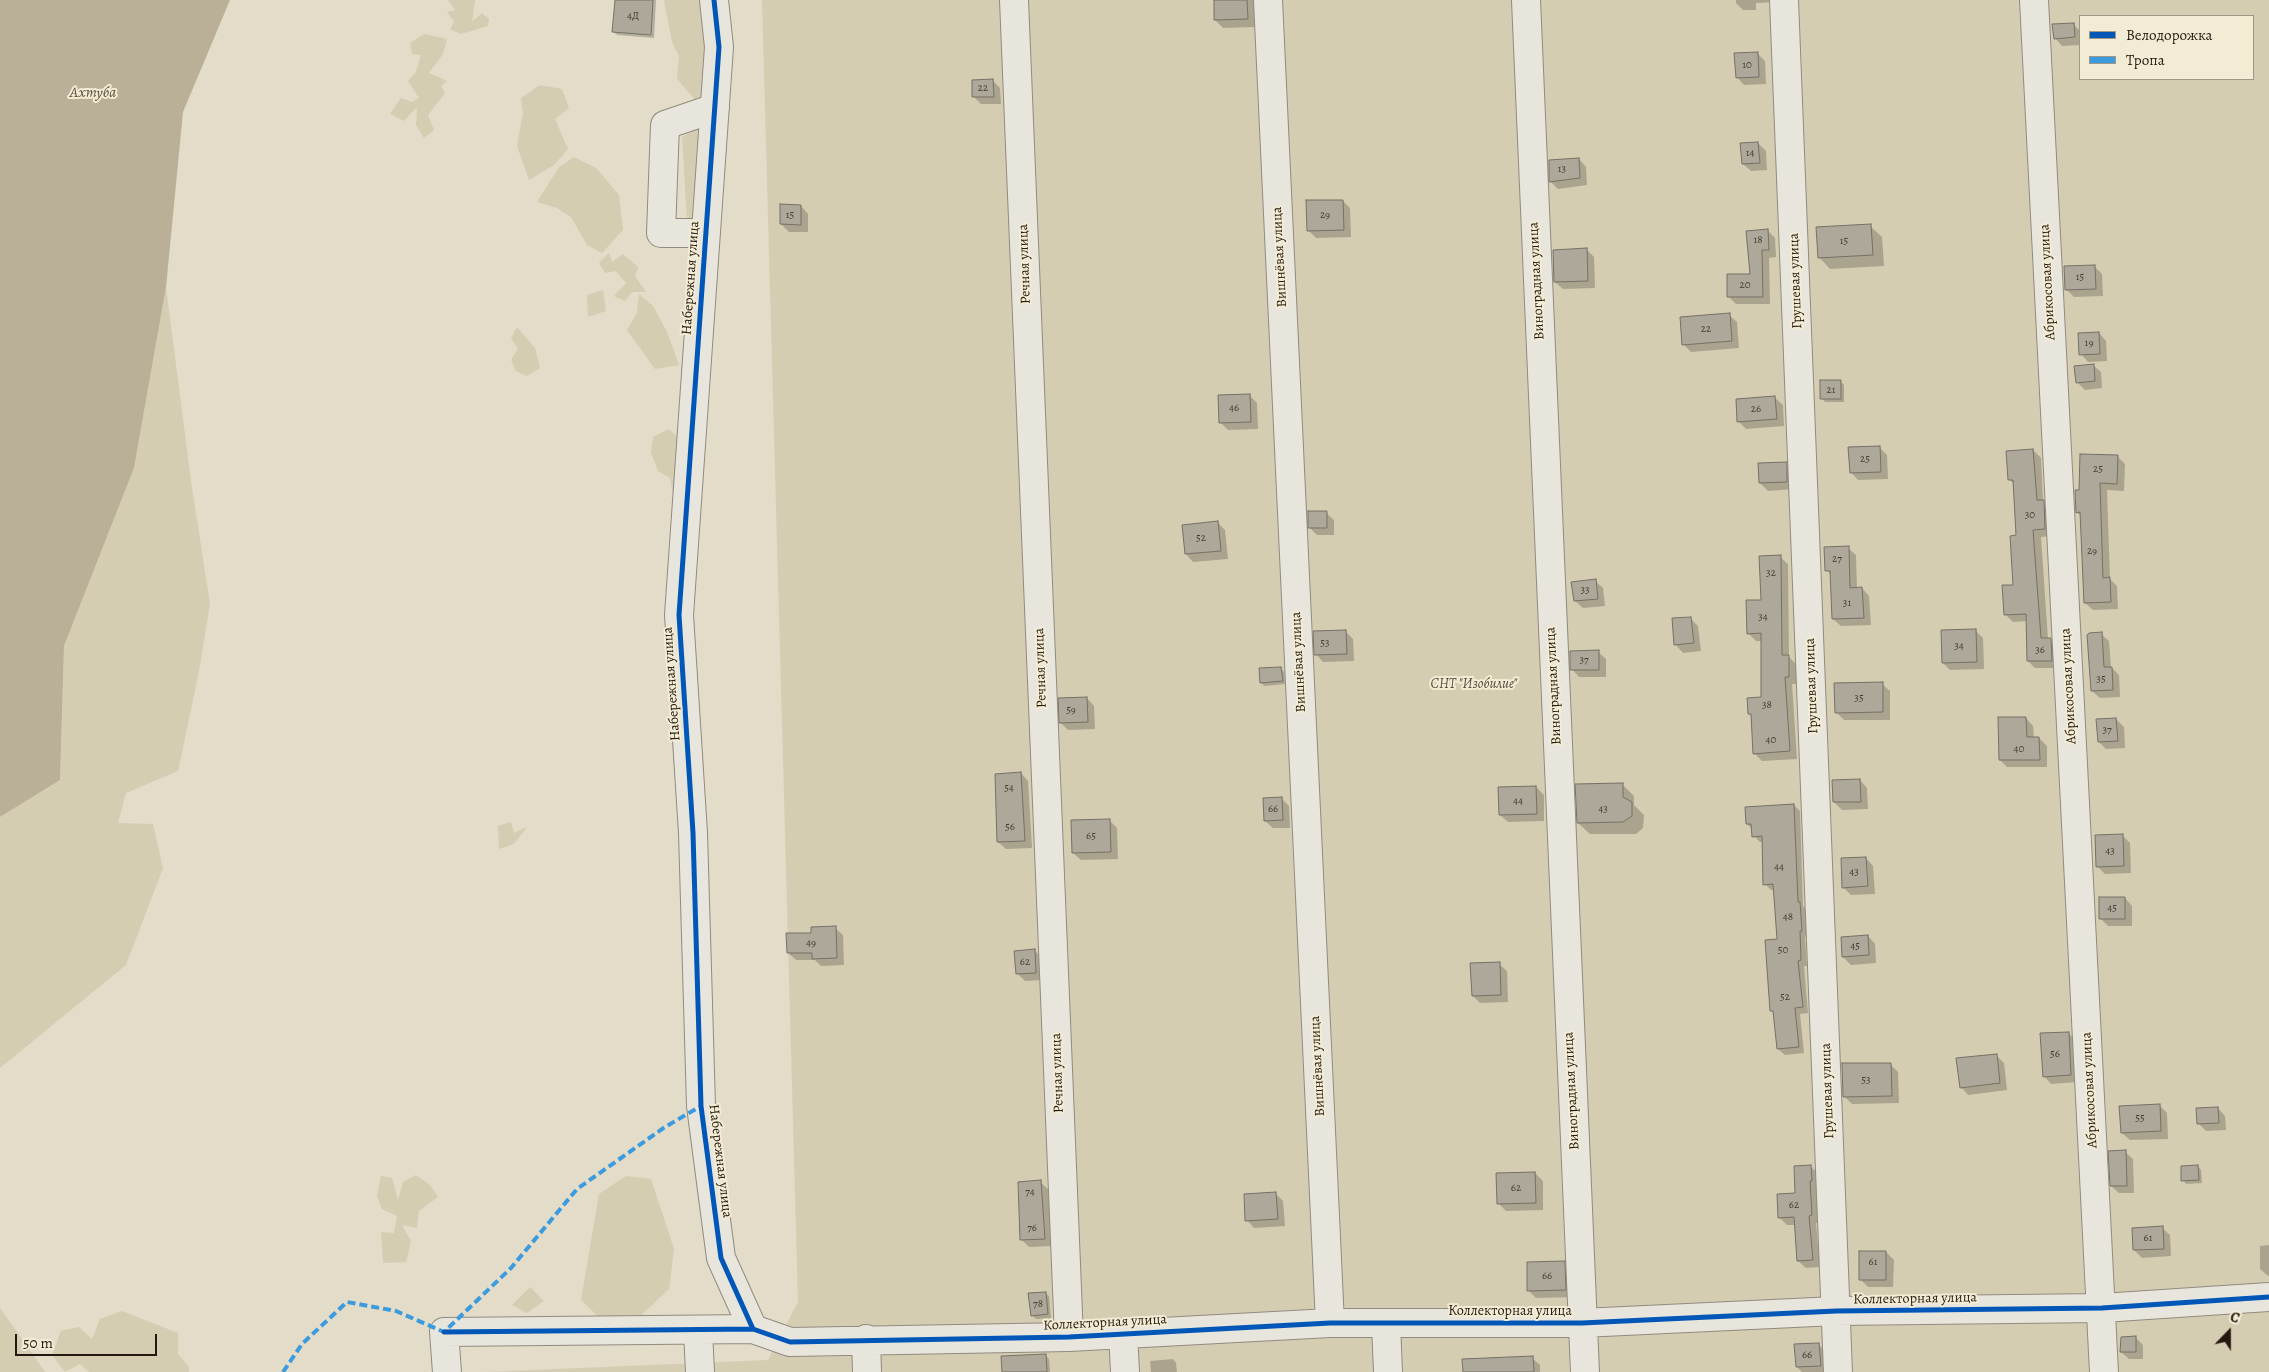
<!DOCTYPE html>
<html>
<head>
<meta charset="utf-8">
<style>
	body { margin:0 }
	#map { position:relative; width:2269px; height:1372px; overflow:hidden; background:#e2dcc8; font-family:Alegreya,serif }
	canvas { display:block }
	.legend { position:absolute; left:2079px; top:15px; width:175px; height:65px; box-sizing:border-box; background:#f3ecd5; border:1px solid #a09786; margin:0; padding:6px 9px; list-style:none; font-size:15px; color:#24180f }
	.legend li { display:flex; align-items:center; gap:10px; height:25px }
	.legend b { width:25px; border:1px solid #a09786 }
	.north { position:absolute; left:2204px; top:1307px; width:50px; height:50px; -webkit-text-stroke:4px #f3ecd5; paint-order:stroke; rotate:22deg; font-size:14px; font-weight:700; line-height:20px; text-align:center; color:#24180f }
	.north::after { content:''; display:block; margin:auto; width:18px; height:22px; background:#24180f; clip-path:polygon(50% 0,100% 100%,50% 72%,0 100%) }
	.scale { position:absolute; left:15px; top:1334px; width:142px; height:22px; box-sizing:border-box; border:2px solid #24180f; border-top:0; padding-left:6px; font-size:15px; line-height:18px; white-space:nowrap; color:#24180f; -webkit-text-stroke:4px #f3ecd5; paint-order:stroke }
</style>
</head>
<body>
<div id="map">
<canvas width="2269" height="1372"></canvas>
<ul class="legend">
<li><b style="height:6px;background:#0057b8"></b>Велодорожка</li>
<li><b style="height:6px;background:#3c9ade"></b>Тропа</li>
</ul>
<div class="north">С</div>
<div class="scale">50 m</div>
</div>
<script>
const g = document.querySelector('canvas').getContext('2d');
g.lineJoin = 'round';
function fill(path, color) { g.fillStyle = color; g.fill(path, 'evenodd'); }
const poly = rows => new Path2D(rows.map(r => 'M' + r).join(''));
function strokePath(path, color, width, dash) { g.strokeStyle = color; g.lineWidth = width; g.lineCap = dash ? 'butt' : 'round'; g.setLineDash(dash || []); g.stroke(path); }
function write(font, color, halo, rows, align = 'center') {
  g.font = font + ' Alegreya,serif'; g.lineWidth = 4; g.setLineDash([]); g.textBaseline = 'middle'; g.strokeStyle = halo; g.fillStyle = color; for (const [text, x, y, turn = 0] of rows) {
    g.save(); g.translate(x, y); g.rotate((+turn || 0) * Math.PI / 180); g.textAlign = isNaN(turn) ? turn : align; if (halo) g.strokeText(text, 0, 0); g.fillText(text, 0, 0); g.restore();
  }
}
fill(poly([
	[448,0,475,0,472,22,482,13,489,19,488,26,461,34,450,29,454,22,447,12,455,10],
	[664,0,705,0,708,99,697,102,677,79,679,56,672,42],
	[762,0,2269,0,2269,1372,486,1372,768,1360,798,1302],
	[2080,16,2253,16,2253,79,2080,79],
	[424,34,447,39,443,54,429,73,447,81,441,86,445,93,428,115,434,130,424,138,416,125,417,107,404,121,390,114,401,98,412,102,419,98,408,81,416,72,421,55,412,54,410,43],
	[540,85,562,89,569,108,555,119,568,149,554,165,529,180,517,146,523,113,521,98],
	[707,123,700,216,687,220,682,137],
	[574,157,596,168,619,195,623,230,602,253,587,245,571,217,557,208,537,202,559,167],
	[609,253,612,262,623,254,638,267,635,276,646,292,632,292,625,301,614,296,626,283,616,271,605,273,599,263],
	[166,287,191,481,210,604,199,671,178,771,126,793,118,823,153,824,163,868,126,965,0,1068,0,817,60,780,64,646,134,468],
	[603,290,606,311,588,317,587,295],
	[639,294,653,306,667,332,679,365,655,369,627,330,637,313],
	[517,327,535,348,540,368,527,376,516,371,511,360,518,349,511,338],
	[669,429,684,443,681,504,673,494,670,478,658,471,651,453,653,437],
	[511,822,514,833,527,827,514,844,499,849,498,826],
	[416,1175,430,1185,438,1197,419,1211,417,1228,402,1225,411,1241,406,1262,383,1263,381,1232,394,1233,397,1216,382,1209,377,1196,381,1176,392,1178,398,1200,403,1182],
	[626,1176,651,1179,674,1249,669,1289,635,1321,605,1323,581,1300,599,1194],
	[530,1287,544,1301,527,1313,512,1305],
	[0,1308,45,1372,0,1372],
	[122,1311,178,1333,178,1354,189,1367,189,1372,89,1372,80,1364,65,1372,52,1355,61,1331,79,1327,92,1339,100,1319]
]), '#d5cdb2');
fill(poly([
	[0,0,230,0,183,112,166,287,134,468,64,646,60,780,0,817]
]), '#b9b097');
fill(poly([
	[616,0,656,0,654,38,617,35,614,32],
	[1215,0,1254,0,1255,27,1223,28,1215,20],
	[1736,0,1775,0,1775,2,1756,3,1756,10,1743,10,1736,3],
	[2073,24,2080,31,2080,45,2062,46,2055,38],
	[1757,53,1765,61,1766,84,1744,85,1737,77],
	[993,81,1000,88,1001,104,981,104,974,97],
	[1758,143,1766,151,1767,170,1751,171,1743,164],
	[1579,159,1586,167,1587,185,1558,189,1551,182],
	[1343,201,1350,208,1351,237,1316,238,1308,230],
	[801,206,808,214,808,232,789,232,781,224],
	[1870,226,1882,237,1884,266,1830,269,1819,257],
	[1767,230,1775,238,1776,257,1769,258,1770,304,1736,304,1729,297,1751,275],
	[1586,249,1594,257,1595,288,1563,289,1555,282],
	[2094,266,2102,274,2103,296,2074,297,2066,289],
	[1729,315,1737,322,1739,348,1691,352,1683,344],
	[2099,333,2106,341,2107,361,2088,362,2081,354],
	[2093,365,2101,372,2102,388,2085,390,2077,382],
	[1840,381,1844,385,1844,402,1825,402,1822,398],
	[1249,395,1257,403,1258,429,1228,430,1220,422],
	[1775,398,1783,405,1784,426,1746,429,1738,421],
	[1879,447,1887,455,1888,479,1858,480,1851,472],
	[2033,450,2041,458,2043,501,2051,509,2052,536,2041,537,2048,639,2058,647,2059,668,2035,668,2028,661,2027,621,2013,622,2005,614,2014,586,2017,537,2014,484,2009,479],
	[2117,456,2125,464,2124,491,2107,490,2110,579,2117,586,2118,609,2093,610,2085,603,2082,517,2077,512,2080,491],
	[1786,463,1794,471,1794,489,1768,491,1760,483],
	[1326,513,1334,520,1334,535,1317,535,1310,528],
	[1218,523,1225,530,1228,559,1193,562,1186,554,1183,526],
	[1848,548,1856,555,1857,589,1862,588,1869,596,1871,625,1841,626,1833,619,1831,575,1827,570],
	[1780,557,1788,564,1789,657,1796,664,1796,684,1792,684,1797,759,1762,761,1754,753,1752,716,1749,713,1762,698,1762,641,1756,641,1748,633],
	[1595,581,1603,588,1605,606,1583,608,1575,601],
	[1690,618,1698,626,1701,651,1683,653,1676,645,1673,620],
	[1975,630,1983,638,1984,669,1950,670,1943,663],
	[1346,632,1353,639,1354,661,1323,662,1316,654],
	[2101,634,2109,641,2111,667,2119,675,2120,697,2100,698,2092,691],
	[1598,652,1606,659,1606,677,1579,677,1572,669],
	[1281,668,1284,672,1285,684,1264,686,1261,682],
	[1882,684,1890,691,1890,720,1844,720,1836,712],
	[1087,698,1094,706,1095,729,1068,730,1061,723],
	[2026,718,2033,726,2034,738,2039,738,2047,746,2047,767,2007,767,2000,760],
	[2116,719,2124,727,2125,748,2106,749,2099,742],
	[1021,773,1028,781,1032,848,1006,849,998,842],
	[1860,780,1867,788,1868,809,1842,810,1834,802],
	[1622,784,1634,796,1634,805,1644,815,1643,828,1636,834,1590,834,1578,823],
	[1536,787,1544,795,1544,821,1508,822,1500,815],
	[1282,799,1289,806,1290,828,1273,828,1265,821],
	[1794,805,1800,811,1803,906,1806,909,1807,937,1805,937,1807,966,1804,966,1808,1013,1800,1014,1804,1053,1785,1055,1778,1049,1775,1014,1771,1010,1778,940,1775,890,1771,890,1765,884,1763,842,1760,842,1754,836,1753,830,1747,824],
	[1109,820,1117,828,1118,859,1081,860,1073,853],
	[2122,835,2130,843,2131,873,2105,874,2097,866],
	[1866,858,1873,866,1875,894,1851,895,1843,887],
	[2125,898,2132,906,2132,926,2108,926,2100,918],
	[835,928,843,935,844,965,821,966,815,960,796,960,788,953,812,934],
	[1868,936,1875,944,1876,963,1851,965,1843,957,1842,938],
	[1034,950,1042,958,1043,980,1025,981,1018,974],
	[1499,964,1507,971,1508,1002,1480,1003,1473,996],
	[2068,1033,2076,1040,2078,1082,2051,1084,2044,1076],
	[1996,1055,2004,1063,2007,1090,1968,1095,1961,1087],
	[1890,1064,1898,1072,1899,1103,1852,1104,1844,1096],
	[2159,1105,2167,1113,2168,1139,2130,1140,2122,1133],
	[2218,1108,2225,1116,2226,1130,2206,1131,2198,1123],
	[2125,1152,2133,1159,2134,1193,2119,1193,2111,1186],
	[2198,1166,2201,1170,2202,1183,2186,1184,2183,1180],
	[1811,1167,1819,1174,1819,1189,1817,1189,1819,1223,1816,1223,1820,1267,1806,1268,1798,1261,1796,1225,1787,1225,1780,1218],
	[1535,1173,1543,1181,1543,1210,1506,1211,1498,1203],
	[1040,1182,1048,1189,1052,1246,1029,1247,1021,1239],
	[1276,1194,1283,1201,1285,1226,1254,1228,1247,1220],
	[2162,1228,2170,1235,2171,1256,2142,1258,2134,1250],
	[2269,1245,2269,1276,2268,1276,2260,1269,2260,1246],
	[1886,1252,1894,1260,1893,1287,1868,1287,1860,1279],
	[1564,1263,1572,1270,1573,1297,1536,1298,1529,1291],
	[1045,1293,1049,1296,1051,1318,1036,1319,1032,1315],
	[2135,1337,2143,1345,2143,1359,2129,1359,2121,1352],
	[1818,1344,1826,1352,1828,1372,1802,1372,1797,1367],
	[1046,1356,1049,1359,1050,1372,1003,1372],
	[1532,1358,1540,1365,1540,1372,1474,1372],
	[1173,1359,1176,1363,1177,1372,1151,1372,1150,1361]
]), '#0003');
const building = poly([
	[615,0,653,0,651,35,612,32,615,0],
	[1214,0,1247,0,1248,19,1214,20,1214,0],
	[2074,23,2075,37,2054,39,2052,24,2074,23],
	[1758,52,1759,77,1736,78,1734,53,1758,52],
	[993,79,994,97,972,97,972,80,993,79],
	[1758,142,1760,163,1742,164,1740,143,1758,142],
	[1579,158,1580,178,1549,182,1549,160,1579,158],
	[1306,200,1343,200,1344,230,1307,231,1306,200],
	[780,204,801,205,801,225,780,224,780,204],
	[1871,224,1873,255,1818,258,1816,227,1871,224],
	[1768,229,1769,250,1762,250,1763,297,1727,297,1727,274,1750,274,1746,231,1768,229],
	[1587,248,1588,281,1554,282,1553,250,1587,248],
	[2095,265,2096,289,2065,290,2064,266,2095,265],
	[1730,313,1732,341,1682,345,1680,317,1730,313],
	[2099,332,2100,354,2079,355,2078,333,2099,332],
	[2094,364,2095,381,2076,383,2074,366,2094,364],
	[1820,380,1841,380,1841,399,1820,399,1820,380],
	[1250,394,1251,422,1219,423,1218,395,1250,394],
	[1775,396,1777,419,1737,422,1736,399,1775,396],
	[1880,446,1881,472,1850,473,1848,447,1880,446],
	[2033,449,2037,500,2044,500,2045,529,2033,530,2041,638,2051,638,2052,661,2027,661,2026,614,2004,615,2002,585,2013,585,2010,536,2016,535,2013,480,2008,480,2006,451,2033,449],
	[2080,454,2118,455,2117,484,2100,483,2103,578,2110,577,2111,602,2084,603,2080,512,2076,513,2075,490,2079,490,2080,454],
	[1787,462,1787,482,1759,483,1758,463,1787,462],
	[1308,511,1327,511,1327,528,1308,528,1308,511],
	[1218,521,1221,551,1185,554,1182,525,1218,521],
	[1849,546,1850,588,1862,587,1864,618,1832,619,1830,571,1825,571,1824,547,1849,546],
	[1781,555,1782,655,1789,655,1789,677,1785,677,1790,751,1753,754,1751,714,1748,714,1747,698,1761,697,1761,633,1747,634,1746,600,1761,600,1759,556,1781,555],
	[1596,579,1598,599,1574,601,1571,582,1596,579],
	[1691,617,1694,643,1674,645,1672,618,1691,617],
	[1976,629,1977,662,1942,663,1941,630,1976,629],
	[1346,630,1347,654,1314,655,1313,631,1346,630],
	[2102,632,2104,667,2112,667,2113,690,2091,691,2087,635,2089,633,2102,632],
	[1599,650,1599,670,1570,670,1570,651,1599,650],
	[1281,667,1283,681,1260,683,1259,668,1281,667],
	[1883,682,1883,712,1835,713,1834,683,1883,682],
	[1087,697,1088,722,1059,723,1058,698,1087,697],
	[1998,717,2026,717,2027,737,2039,737,2040,760,1999,760,1998,717],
	[2116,718,2118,741,2098,742,2096,719,2116,718],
	[1021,772,1025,841,997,842,995,774,1021,772],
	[1860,779,1861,802,1833,802,1832,780,1860,779],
	[1623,783,1623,797,1632,802,1632,816,1623,822,1577,823,1575,784,1623,783],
	[1536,786,1537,814,1499,815,1498,787,1536,786],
	[1282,797,1283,820,1264,821,1263,798,1282,797],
	[1794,804,1798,902,1800,902,1802,931,1800,931,1801,960,1798,961,1803,1007,1795,1008,1799,1047,1777,1049,1773,1011,1770,1011,1765,940,1777,939,1773,884,1763,885,1762,836,1752,837,1751,824,1746,824,1745,807,1794,804],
	[1110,819,1111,852,1072,853,1071,820,1110,819],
	[2123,834,2124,866,2096,867,2095,835,2123,834],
	[1866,857,1868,886,1842,888,1841,858,1866,857],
	[2099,897,2125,897,2125,919,2099,919,2099,897],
	[836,926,837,958,812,959,812,953,787,953,786,933,811,933,811,927,836,926],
	[1868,935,1869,955,1842,957,1841,937,1868,935],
	[1035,949,1036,973,1016,974,1014,951,1035,949],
	[1500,962,1501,995,1472,996,1470,963,1500,962],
	[2069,1032,2071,1075,2043,1077,2040,1033,2069,1032],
	[1997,1054,2000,1083,1960,1088,1956,1058,1997,1054],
	[1842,1063,1891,1063,1892,1096,1843,1097,1842,1063],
	[2160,1104,2161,1131,2121,1133,2119,1106,2160,1104],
	[2218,1107,2219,1123,2197,1124,2196,1108,2218,1107],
	[2126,1150,2127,1186,2110,1186,2108,1151,2126,1150],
	[1811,1165,1812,1181,1810,1181,1812,1215,1809,1216,1813,1260,1797,1261,1794,1217,1778,1218,1777,1194,1795,1193,1794,1166,1811,1165],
	[2198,1165,2199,1180,2181,1181,2181,1166,2198,1165],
	[1535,1172,1536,1203,1497,1204,1496,1173,1535,1172],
	[1041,1180,1045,1239,1020,1240,1018,1182,1041,1180],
	[1276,1192,1278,1219,1245,1221,1244,1194,1276,1192],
	[2163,1226,2164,1249,2133,1250,2132,1228,2163,1226],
	[1859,1251,1886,1251,1886,1280,1859,1280,1859,1251],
	[1565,1261,1566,1290,1527,1291,1527,1262,1565,1261],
	[1046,1292,1048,1314,1031,1316,1028,1293,1046,1292],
	[2136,1336,2136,1352,2120,1352,2121,1337,2136,1336],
	[1819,1343,1821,1366,1796,1367,1794,1344,1819,1343],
	[1046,1354,1047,1372,1002,1372,1001,1356,1046,1354],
	[1533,1356,1534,1372,1463,1372,1462,1359,1533,1356]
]);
fill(building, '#ada89a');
strokePath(building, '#767166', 1);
const minor = poly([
	[714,0,719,47,679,615,693,833,701,1106,721,1258,753,1329],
	[1014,0,1069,1337],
	[1268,0,1330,1323],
	[1526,0,1585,1372],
	[1784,0,1838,1372],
	[2034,0,2104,1372],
	[706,233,661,233,665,125,715,108],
	[1386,1324,1388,1372],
	[698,1331,700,1372],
	[1123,1333,1125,1372],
	[866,1339,867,1372],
	[447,1372,444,1332,753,1329,790,1342,1069,1337,1330,1323,1582,1323,1836,1311,2102,1308,2269,1297]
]);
strokePath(minor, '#908b7f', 30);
strokePath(minor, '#e8e5dc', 28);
strokePath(poly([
	[283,1372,302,1344,347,1302,396,1311,444,1332,511,1268,577,1189,665,1127,701,1106]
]), '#3c9ade', 4, [8, 4]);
strokePath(poly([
	[714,0,719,47,679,615,693,833,701,1106,721,1258,753,1329],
	[444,1332,753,1329,790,1342,1069,1337,1330,1323,1582,1323,1836,1311,2102,1308,2269,1297]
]), '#0057b8', 5);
write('11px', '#463c32', null, [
	["4Д",633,16],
	["10",1747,65],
	["22",983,88],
	["14",1750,153],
	["13",1562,169],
	["15",790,215],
	["29",1325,215],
	["18",1758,240],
	["15",1844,241],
	["15",2080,277],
	["20",1745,285],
	["22",1706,329],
	["19",2089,343],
	["21",1831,390],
	["46",1234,408],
	["26",1756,409],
	["25",1865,459],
	["25",2098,469],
	["30",2030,515],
	["52",1201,538],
	["29",2092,551],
	["27",1837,559],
	["32",1771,573],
	["33",1585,590],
	["31",1847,603],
	["34",1763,617],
	["53",1325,643],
	["34",1959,646],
	["36",2040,650],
	["37",1584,660],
	["35",2101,679],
	["35",1859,698],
	["38",1767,705],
	["59",1071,710],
	["37",2107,730],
	["40",1771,740],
	["40",2019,749],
	["54",1009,788],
	["44",1518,801],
	["66",1273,809],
	["43",1603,809],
	["56",1010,827],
	["65",1091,836],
	["43",2110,851],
	["44",1779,867],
	["43",1854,872],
	["45",2112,908],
	["48",1788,917],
	["49",811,943],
	["45",1855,946],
	["50",1783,950],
	["62",1025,962],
	["52",1785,997],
	["56",2055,1054],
	["53",1866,1080],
	["55",2140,1118],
	["62",1516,1188],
	["74",1030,1192],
	["62",1794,1205],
	["76",1032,1228],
	["61",2148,1238],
	["61",1873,1262],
	["66",1547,1276],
	["78",1038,1304],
	["66",1807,1355]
]);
write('14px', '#24180f', '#f3ecd5', [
	["Вишнёвая улица",1280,257,-93],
	["Речная улица",1025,264,-92],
	["Набережная улица",691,278,-86],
	["Виноградная улица",1537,281,-93],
	["Грушевая улица",1796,281,-92],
	["Абрикосовая улица",2048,282,-93],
	["Вишнёвая улица",1299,662,-93],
	["Речная улица",1041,668,-92],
	["Набережная улица",672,684,-94],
	["Виноградная улица",1554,686,-93],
	["Грушевая улица",1812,686,-92],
	["Абрикосовая улица",2069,686,-93],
	["Вишнёвая улица",1318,1066,-93],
	["Речная улица",1058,1073,-92],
	["Абрикосовая улица",2090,1090,-93],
	["Виноградная улица",1572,1091,-93],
	["Грушевая улица",1828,1091,-92],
	["Набережная улица",720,1161,83],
	["Коллекторная улица",1915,1299,-1],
	["Коллекторная улица",1510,1312],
	["Коллекторная улица",1105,1323,-3]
]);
write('italic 14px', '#564a3a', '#f3ecd5', [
	["СНТ \"Изобилие\"",1474,685]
]);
write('italic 15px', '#594d3d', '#f3ecd5', [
	["Ахтуба",93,93]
]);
</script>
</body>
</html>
